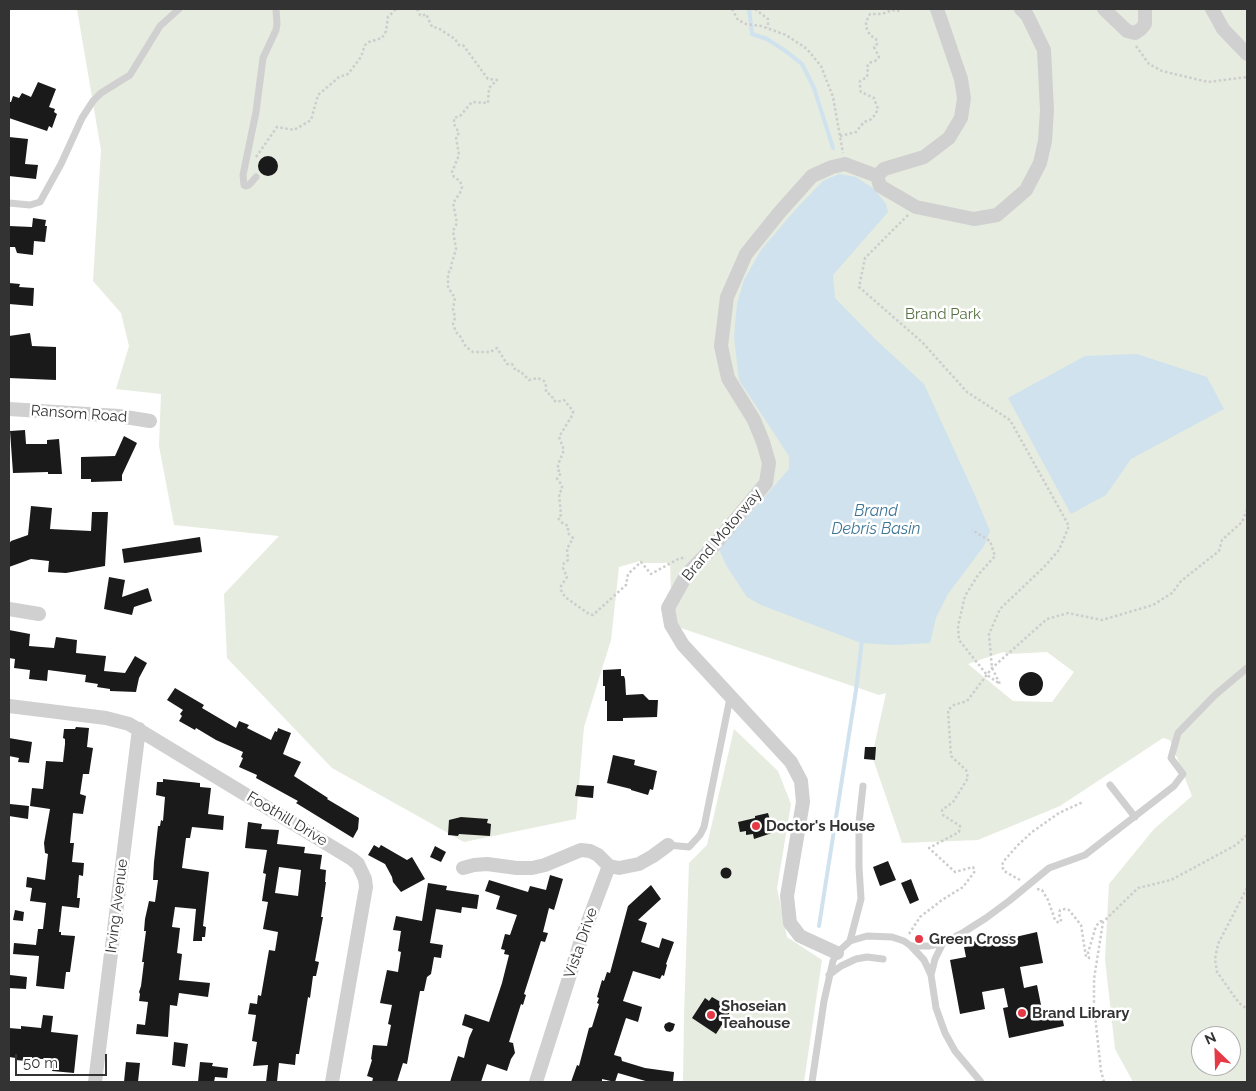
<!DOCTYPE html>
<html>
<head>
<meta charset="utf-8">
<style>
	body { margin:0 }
	#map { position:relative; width:1256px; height:1091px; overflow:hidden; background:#fff; font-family:Raleway,sans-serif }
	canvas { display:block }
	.frame { position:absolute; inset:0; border:10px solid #333; pointer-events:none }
	.north { position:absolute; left:1191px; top:1026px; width:50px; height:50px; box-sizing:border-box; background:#fff; border:1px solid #adadad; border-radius:50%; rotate:336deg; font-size:14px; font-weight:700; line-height:20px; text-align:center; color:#333 }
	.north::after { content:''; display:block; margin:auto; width:18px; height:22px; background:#e63946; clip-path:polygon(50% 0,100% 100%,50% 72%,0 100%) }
	.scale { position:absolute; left:15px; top:1054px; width:92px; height:22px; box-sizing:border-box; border:2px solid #333; border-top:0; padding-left:6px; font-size:15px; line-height:18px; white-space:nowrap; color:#333; -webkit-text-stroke:4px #fff; paint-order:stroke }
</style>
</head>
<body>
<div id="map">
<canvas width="1256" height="1091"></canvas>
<div class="frame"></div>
<div class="north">N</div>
<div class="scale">50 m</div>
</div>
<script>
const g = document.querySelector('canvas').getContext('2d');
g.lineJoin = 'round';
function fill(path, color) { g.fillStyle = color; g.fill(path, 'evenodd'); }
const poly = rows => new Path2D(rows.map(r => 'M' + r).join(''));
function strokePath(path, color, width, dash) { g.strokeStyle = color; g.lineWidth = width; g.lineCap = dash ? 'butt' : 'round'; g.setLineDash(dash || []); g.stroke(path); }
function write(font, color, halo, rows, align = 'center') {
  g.font = font + ' Raleway,sans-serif'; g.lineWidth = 5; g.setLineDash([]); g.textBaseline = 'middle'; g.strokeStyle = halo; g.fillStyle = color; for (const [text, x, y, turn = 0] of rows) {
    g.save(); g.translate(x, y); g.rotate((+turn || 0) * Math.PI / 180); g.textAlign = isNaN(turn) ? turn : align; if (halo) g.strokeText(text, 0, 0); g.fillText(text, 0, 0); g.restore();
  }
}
fill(poly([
	[77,9,1247,9,1247,1082,1133,1082,1115,1049,1105,959,1109,884,1154,829,1192,796,1170,740,1163,738,1060,806,978,840,902,843,872,756,886,693,879,695,672,625,670,563,640,563,640,561,619,567,611,640,584,727,576,819,464,842,332,768,227,658,224,594,279,536,174,525,159,446,161,394,116,389,129,346,121,313,93,281,101,150],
	[1003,652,1009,654,1047,652,1074,672,1052,702,1013,701,968,664],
	[1201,1036,1231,1036,1231,1066,1201,1066],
	[734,729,778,771,791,804,777,888,787,937,822,960,804,1082,683,1082,684,1016,689,863,707,845]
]), '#e6ecdf');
fill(poly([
	[839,174,856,177,874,189,886,204,888,212,833,275,835,298,875,339,924,384,974,493,990,531,984,546,948,594,936,618,930,643,894,645,861,643,761,605,747,597,726,565,719,549,789,469,789,456,739,380,734,337,737,304,744,280,761,250,796,209,823,181],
	[1137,354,1207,377,1224,409,1131,459,1106,495,1071,514,1008,398,1085,356]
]), '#cfe2ee');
strokePath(poly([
	[749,9,752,34,767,39,787,52,802,64,814,88,833,148],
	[819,926,856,690,862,640]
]), '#cfe2ee', 4);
fill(poly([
	[38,82,56,89,49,107,55,109,54,112,57,114,52,128,49,126,47,131,9,118,9,102,11,102,13,96,19,98,22,93,31,97],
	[9,137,28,139,25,164,38,165,36,179,9,176],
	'258 166a10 10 0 1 1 20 0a10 10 0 1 1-20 0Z',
	[33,218,46,220,45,226,47,226,45,242,34,241,33,255,17,253,15,247,9,247,9,226,32,227],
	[9,283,20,284,19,287,34,288,33,306,9,304],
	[30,333,32,346,56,347,56,380,9,378,9,336],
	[25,430,26,444,47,444,47,440,59,439,62,474,48,474,48,472,13,473,10,431],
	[124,436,137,443,122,475,122,481,91,482,91,479,81,479,81,457,115,456],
	[31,506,52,508,50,529,91,531,92,512,108,512,105,566,66,573,48,572,49,561,31,559,9,567,9,544,11,541,28,535],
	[200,537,202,552,124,563,122,549],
	[109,577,125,580,122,597,148,588,152,601,134,607,132,615,104,609],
	[9,630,30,634,29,646,54,648,56,637,77,640,76,653,106,656,104,671,125,673,135,656,147,663,139,678,136,692,110,691,110,689,97,687,98,684,85,682,86,675,48,670,47,681,29,679,30,670,14,668,15,659,9,658],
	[621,669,621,676,624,676,625,679,626,695,643,694,649,700,658,700,657,717,623,718,623,721,607,721,607,701,605,701,605,686,603,686,603,670],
	'1019 684a12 12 0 1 1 24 0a12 12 0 1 1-24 0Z',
	[175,688,204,705,202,708,236,728,239,721,249,725,247,728,271,740,275,731,277,732,278,728,291,733,283,754,301,762,294,776,328,798,327,799,359,818,358,829,353,838,296,803,298,801,256,778,257,775,239,767,243,758,241,757,243,752,216,740,196,728,195,730,179,721,182,716,180,714,183,710,167,700],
	[76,727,89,728,87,747,93,748,89,774,83,774,80,794,86,796,83,814,73,813,70,843,74,843,72,862,84,863,83,876,79,875,77,898,80,898,79,908,62,906,59,932,61,932,61,935,75,936,70,972,66,972,64,989,36,986,39,956,13,954,14,943,36,945,38,929,43,929,46,903,30,901,32,888,26,887,27,877,45,880,48,854,45,853,44,843,50,809,30,806,32,788,43,789,46,761,63,762,65,744,65,739,63,738,64,729,75,729],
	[9,738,32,742,29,763,18,762,19,758,9,756],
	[865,747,876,747,875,760,864,759],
	[613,755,635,760,634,765,657,771,653,790,650,789,648,795,631,790,631,789,607,783],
	[163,779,200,783,200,787,211,788,208,814,224,816,223,830,192,827,190,838,186,838,182,868,209,872,203,926,206,927,205,937,202,937,202,941,193,941,196,909,175,907,172,927,180,928,177,953,182,954,179,980,210,983,208,997,179,993,177,1006,170,1005,168,1037,136,1034,137,1024,145,1025,148,1002,139,1001,140,994,139,992,141,986,144,962,142,962,146,931,144,931,145,919,149,901,155,902,158,880,153,880,154,862,158,826,160,826,161,820,163,821,165,797,156,795,157,782,163,782],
	[577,785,594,786,593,798,575,796],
	[10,804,29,806,28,819,9,816],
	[768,813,773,830,771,830,772,833,754,839,753,834,746,835,746,831,740,832,738,822,755,818,755,816],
	[461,817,488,819,487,823,491,824,490,836,459,834,458,836,448,835,449,820],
	[248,822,262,824,261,829,279,830,277,844,305,847,304,853,322,855,320,869,326,870,325,882,326,882,321,917,323,917,315,961,319,962,316,976,313,976,310,998,308,997,299,1054,296,1054,295,1065,279,1063,277,1082,266,1082,268,1065,253,1066,257,1042,252,1041,256,1015,248,1014,250,1003,257,1004,258,995,261,996,269,950,275,951,278,932,263,929,268,902,262,901,266,874,263,873,267,850,245,848],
	[279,867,301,870,298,896,275,893],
	[374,845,379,848,381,845,407,860,412,857,425,879,401,892,393,882,392,877,385,864,368,855],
	[435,846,446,852,441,862,430,857],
	[888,861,896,880,880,886,873,867],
	'720.5 873a5.5 5.5 0 1 1 11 0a5.5 5.5 0 1 1-11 0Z',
	[550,875,563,879,554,910,549,908,543,932,548,933,545,942,541,941,524,994,526,995,523,1005,521,1004,509,1042,513,1043,515,1053,511,1059,507,1071,487,1064,481,1082,450,1082,458,1056,464,1058,469,1038,473,1029,462,1025,465,1014,489,1022,502,983,509,955,504,954,505,950,501,949,505,934,510,935,517,915,496,909,500,896,485,891,489,880,528,892,530,886,546,890],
	[911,879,919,900,910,904,901,883],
	[428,883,447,886,446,890,479,895,477,909,462,907,461,913,436,909,430,943,443,945,441,958,434,957,431,974,427,977,424,991,420,991,407,1064,403,1063,397,1082,372,1082,373,1078,367,1076,372,1060,371,1059,373,1045,387,1046,391,1025,388,1024,392,1005,380,1003,387,970,398,972,401,952,398,951,401,931,393,930,396,916,422,921],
	[651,885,661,899,638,920,647,923,641,942,659,948,662,938,674,942,666,964,667,965,664,976,662,975,660,979,633,971,623,1001,642,1007,638,1022,626,1018,614,1055,621,1057,622,1061,645,1068,674,1072,673,1082,649,1082,618,1073,615,1082,602,1079,602,1082,571,1082,577,1065,579,1066,589,1028,592,1027,599,1004,597,1003,599,998,597,997,602,980,604,981,607,972,610,973,628,906],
	[15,910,24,912,23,921,13,920],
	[1037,932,1043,963,1020,967,1024,988,1037,985,1043,1015,1061,1011,1064,1026,1009,1038,1003,1008,1008,1007,1004,988,982,992,985,1009,960,1014,950,960,966,957,964,947,971,946,970,942,1011,934,1011,938],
	[10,975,27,977,26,989,9,988],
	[712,997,724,1004,722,1007,730,1012,716,1034,692,1018,705,998,709,1001],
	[43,1015,53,1016,51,1032,78,1035,74,1073,52,1071,54,1060,30,1058,30,1060,26,1060,26,1061,16,1060,16,1058,9,1057,9,1028,21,1029,21,1026,41,1028],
	[669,1022,675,1024,673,1030,670,1032,666,1031,664,1027,665,1024],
	[174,1042,188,1044,185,1067,172,1065],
	[126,1062,140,1063,138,1082,124,1082],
	[200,1062,213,1063,212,1066,228,1068,227,1078,215,1077,214,1082,198,1082]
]), '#1a1a1a');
strokePath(poly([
	[417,9,420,15,422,16,426,14,427,16,432,27,438,28,455,39,459,45,463,45,488,79,497,80,489,88,488,103,472,102,460,116,454,118,454,124,459,133,456,137,459,155,452,172,454,177,460,181,462,187,460,193,453,203,457,223,453,231,456,249,451,266,451,270,448,273,448,287,455,298,453,309,455,318,453,324,456,332,460,336,466,347,473,352,490,352,497,348,507,364,512,364,516,371,520,371,529,380,538,378,544,381,546,386,546,392,552,396,553,400,557,402,564,400,573,411,573,414,559,437,564,450,558,465,558,470,561,473,557,479,562,485,562,490,559,493,561,515,558,518,561,522,568,526,568,533,573,538,567,549,568,560,564,563,563,568,567,577,561,586,561,590,565,597,589,614,593,615,626,585,628,574,641,562,651,574,680,558,686,558],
	[732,9,738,20,746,24,761,26,786,35,807,49,821,66,833,97,843,153],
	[755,9,768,19,768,28],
	[1136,46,1149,64,1162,71,1208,82,1247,77],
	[840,136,856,132,864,122,870,120,875,115,878,109,874,98,861,92,860,89,860,81,867,77,868,72,867,67,869,63,875,61,879,57,874,47,877,44,876,39,870,35,866,27,866,22,870,14,882,14,892,10,898,11,899,9],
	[256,157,277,127,294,130,311,120,318,95,339,77,348,74,361,57,365,45,369,42,382,38,386,31,388,17,396,9],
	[908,215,865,258,859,287,922,342,967,392,1010,420,1069,526,1059,550,1044,567,1000,609,989,634,992,668,1000,684,987,675,959,640,958,626,965,596,978,575,995,556,990,541,972,530],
	[1020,880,1004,871,1002,866,1003,862,1017,846,1032,832,1059,813,1083,802],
	[1247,888,1218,944,1215,959,1217,972,1239,1003,1247,1009],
	[1037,889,1042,890,1048,900,1055,920,1059,923,1061,920,1059,914,1060,910,1065,909,1069,910,1081,925,1086,957,1089,958,1088,953,1096,926,1101,921,1103,922],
	[909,934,920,917,942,900,963,887,975,871,973,867,955,872,929,848,959,832,960,826,943,815,942,810,953,802,968,778,966,770,951,756,948,710,954,705,967,701,992,668,1047,619,1068,613,1102,620,1153,605,1172,593,1181,581,1219,551,1222,540,1242,522,1247,510],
	[1104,1082,1101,1071,1094,1006,1094,979,1103,922,1138,888,1171,880,1236,845,1247,835]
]), '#cdcdcd', 2.5, [2.5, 2.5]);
strokePath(poly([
	[256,177,249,185,246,186,244,185,243,175,256,112,263,58,276,30,277,24,276,9],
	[9,203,30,205,40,202,61,164,82,118,93,101,101,93,130,75,160,26,179,9],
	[1110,785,1135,817],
	[668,845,689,847,700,835,704,827,730,698],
	[850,941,861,899,859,867,859,823,863,786],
	[943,943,964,932,986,918,1009,901,1049,868,1085,855,1174,786,1183,774,1171,758,1178,733,1215,695,1247,668],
	[911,946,929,946,943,943,935,959,931,975],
	[829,975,841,966,856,959,867,957,883,959],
	[812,1082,824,1001,833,961,837,953,850,941,867,936,892,937,904,941,911,946,924,960,931,975,936,1008,945,1033,955,1051,981,1082]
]), '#d0d0d0', 7);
strokePath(poly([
	[1104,9,1127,31,1135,33,1141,29,1145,24,1145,9],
	[1212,9,1223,29,1247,54],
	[877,176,880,186,916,207,974,219,997,215,1026,190,1040,163,1045,141,1047,110,1044,50,1027,15,1021,9],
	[877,176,884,169,924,157,949,138,961,118,964,98,961,79,937,9],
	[9,409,119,416,150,421],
	[9,609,39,614],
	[9,706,106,718,129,724,352,859,358,864,365,879,366,887,332,1082],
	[609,866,619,868,639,864,653,856,668,845],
	[463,868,474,865,487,864,517,868,532,868,545,865,581,850,590,851,598,855,609,866],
	[837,953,800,936,790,923,787,896,803,802,801,781,791,762,683,645,671,625,668,608,687,574,711,549,766,483,769,463,763,442,754,420,728,378,721,346,727,297,746,254,779,213,812,176,832,167,845,164,877,176],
	[95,1082,139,729],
	[536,1082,581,940,609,866]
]), '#d0d0d0', 14);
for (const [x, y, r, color] of [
	[756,826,5,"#e63946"],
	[919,939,5,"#e63946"],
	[1022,1013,5,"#e63946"],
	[711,1015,5,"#e63946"]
]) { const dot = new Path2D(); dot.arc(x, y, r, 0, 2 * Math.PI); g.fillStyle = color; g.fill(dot); strokePath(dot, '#fff', 2); }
write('15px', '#56703f', '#fff', [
	["Brand Park",943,314]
]);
write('15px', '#333', '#fff', [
	["Ransom Road",79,414,4],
	["Brand Motorway",722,535,-50],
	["Foothill Drive",287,819,31],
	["Irving Avenue",117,906,-83],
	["Vista Drive",581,943,-71]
]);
write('bold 15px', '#333', '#fff', [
	["Doctor's House",766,826],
	["Green Cross",929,939],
	["Shoseian",721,1006],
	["Teahouse",721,1023],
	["Brand Library",1032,1013]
], 'left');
write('italic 16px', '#3f7597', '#fff', [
	["Brand",876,511],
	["Debris Basin",876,529]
]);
</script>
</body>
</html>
